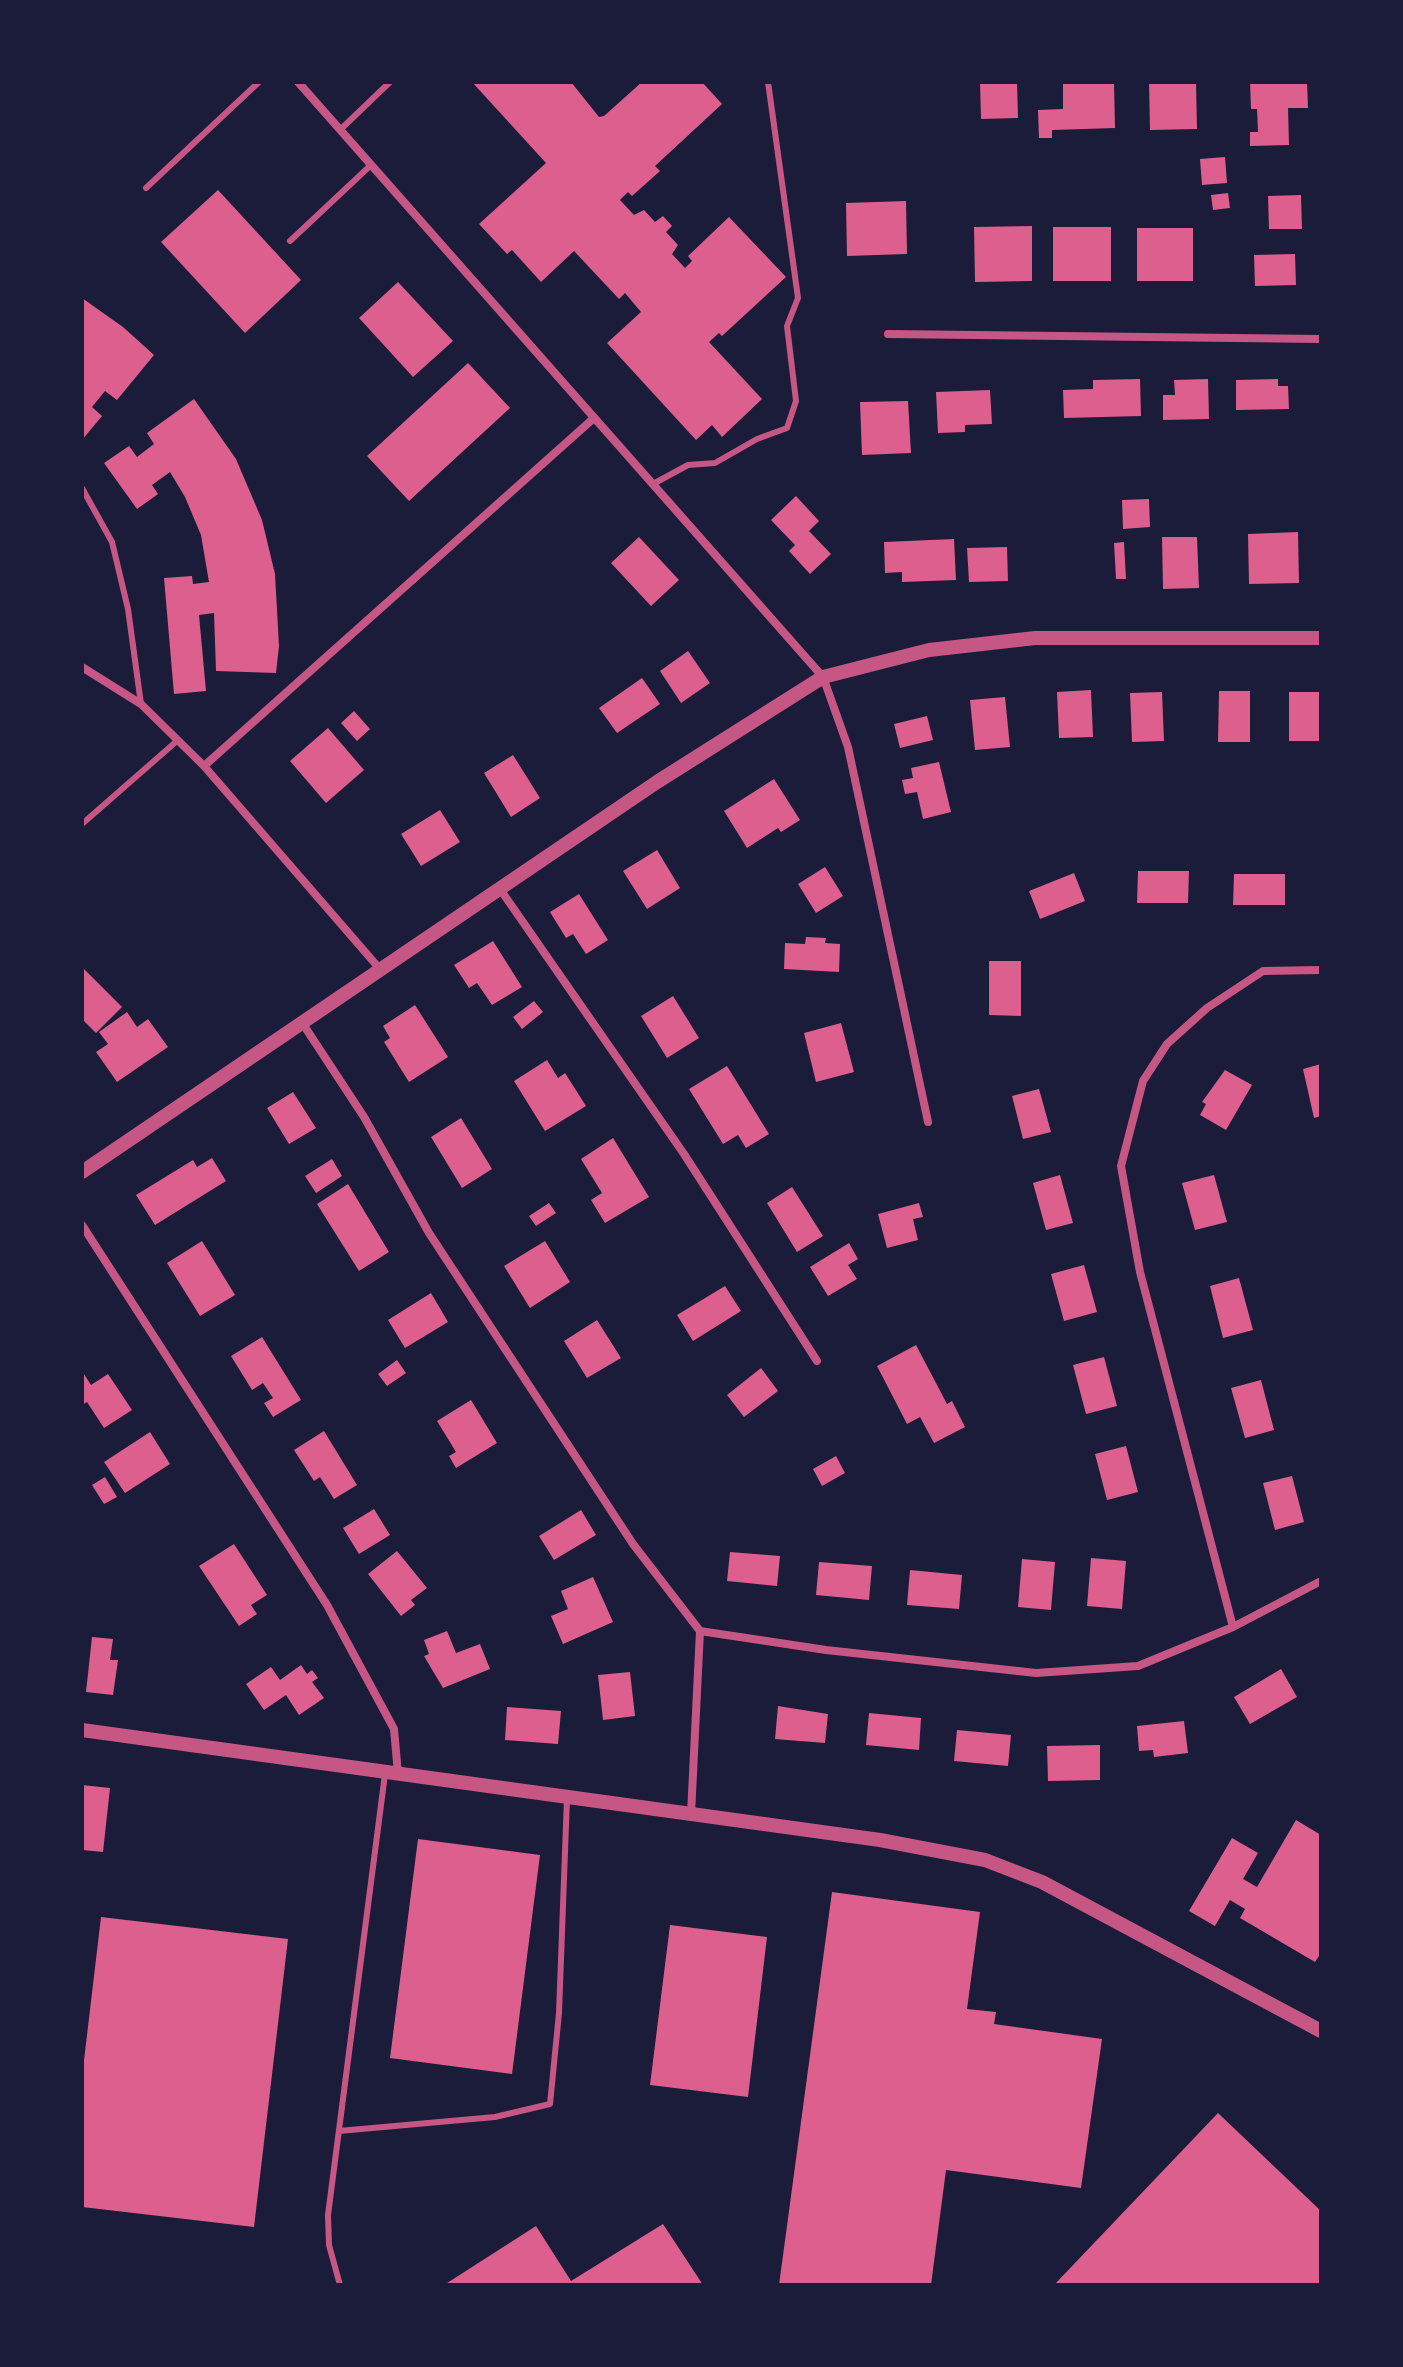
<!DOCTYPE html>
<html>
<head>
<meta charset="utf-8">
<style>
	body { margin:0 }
	#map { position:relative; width:1403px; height:2367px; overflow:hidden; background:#1b1b3a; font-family:"IBM Plex Serif",serif }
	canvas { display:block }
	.frame { position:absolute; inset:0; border:84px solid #1b1b3a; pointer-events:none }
</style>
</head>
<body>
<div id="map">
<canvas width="1403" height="2367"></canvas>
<div class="frame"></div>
</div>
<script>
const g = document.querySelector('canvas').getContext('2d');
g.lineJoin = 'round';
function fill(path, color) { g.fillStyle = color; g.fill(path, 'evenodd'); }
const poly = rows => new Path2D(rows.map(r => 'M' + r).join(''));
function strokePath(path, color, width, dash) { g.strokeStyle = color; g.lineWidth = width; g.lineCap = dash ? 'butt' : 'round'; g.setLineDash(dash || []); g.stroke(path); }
fill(poly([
	[472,82,571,82,599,117,604,116,642,82,702,82,722,104,655,166,660,171,632,196,628,192,620,200,634,215,644,210,655,222,663,216,672,226,666,232,678,245,672,254,685,268,692,261,688,256,729,217,786,277,722,336,719,333,709,342,762,399,722,437,712,425,696,440,607,343,641,312,625,293,619,299,574,251,541,282,512,250,507,254,479,224,546,163],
	[980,82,1017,82,1018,118,981,119],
	[1063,82,1114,82,1115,128,1052,130,1052,138,1039,138,1038,110,1063,109],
	[1149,82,1196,82,1197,129,1150,130],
	[1250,82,1307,82,1308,108,1288,108,1289,145,1250,146,1250,132,1258,132,1257,109,1251,109],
	[1225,157,1227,183,1202,185,1200,159],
	[218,190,301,280,245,333,161,242],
	[1228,193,1230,208,1213,210,1211,195],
	[1301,195,1302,229,1269,229,1268,196],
	[906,201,907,254,847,256,846,203],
	[1032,226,1032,281,975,282,974,227],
	[1053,227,1111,227,1111,281,1053,281],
	[1137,228,1193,228,1193,281,1137,281],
	[1295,254,1296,285,1255,286,1254,255],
	[398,282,453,341,413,377,359,318],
	[82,298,123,327,154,355,117,400,105,391,92,407,102,416,82,440],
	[468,363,510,408,409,501,367,456],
	[1140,379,1141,416,1064,418,1063,390,1093,389,1093,380],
	[1208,379,1209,419,1163,420,1163,395,1175,395,1174,380],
	[1278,379,1278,386,1288,386,1289,409,1236,410,1236,380],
	[990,390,992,424,965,425,965,432,938,433,936,392],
	[194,399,236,459,262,520,275,574,279,646,276,673,216,671,214,613,199,615,206,691,174,694,164,578,192,576,193,584,209,582,201,535,185,497,170,472,152,485,158,494,137,509,104,463,129,446,137,457,154,444,147,433],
	[908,401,911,453,862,455,860,402],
	[796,496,819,521,809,531,831,554,810,574,789,551,795,545,771,520],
	[1149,499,1150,527,1123,529,1122,500],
	[1298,532,1299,583,1249,584,1248,534],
	[639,537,679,580,651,606,611,563],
	[1162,537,1197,537,1199,588,1163,589],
	[954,539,956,580,902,582,902,572,885,573,884,542],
	[1124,542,1126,579,1116,579,1114,543],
	[1007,547,1008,581,969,582,967,548],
	[688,651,710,683,681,703,660,671],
	[642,678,660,704,617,733,599,708],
	[1091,690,1093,737,1059,738,1057,692],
	[1219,691,1250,691,1250,742,1218,742],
	[1162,692,1164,741,1132,742,1130,693],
	[1289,692,1321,692,1321,741,1289,741],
	[1005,697,1010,747,975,750,970,700],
	[354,711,370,729,357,741,341,723],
	[927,716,933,740,900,748,894,724],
	[328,728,364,770,326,803,290,761],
	[513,755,540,798,511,817,484,773],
	[939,762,951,812,923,819,917,792,905,794,902,780,913,778,911,768],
	[774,779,800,820,781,832,778,828,747,848,724,811],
	[440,810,460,842,421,866,401,834],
	[657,850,680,888,647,909,623,871],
	[825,867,843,896,816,913,798,884],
	[1138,871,1189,871,1188,903,1137,903],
	[1074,873,1085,901,1040,919,1029,891],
	[1234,874,1285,874,1285,905,1233,905],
	[579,894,608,940,586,954,573,934,566,938,550,912],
	[806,937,826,938,825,943,840,944,839,972,784,969,785,943,805,944],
	[493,941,522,987,492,1005,477,983,469,988,454,965],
	[989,961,1021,961,1021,1016,989,1015],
	[84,969,122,1007,96,1033,82,1019],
	[673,996,699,1038,667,1058,641,1016],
	[534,1001,543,1012,522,1029,513,1017],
	[415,1005,448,1057,409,1082,384,1042,390,1038,383,1026],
	[127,1012,137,1027,148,1019,168,1047,117,1082,96,1052,108,1044,99,1032],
	[841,1023,854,1072,816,1082,804,1033],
	[547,1060,558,1078,565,1073,586,1106,545,1131,514,1081],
	[1321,1064,1321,1116,1314,1118,1303,1069],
	[727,1066,769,1134,746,1148,738,1135,723,1144,689,1089],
	[1225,1070,1252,1085,1226,1130,1200,1115,1206,1104,1202,1102],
	[1039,1089,1051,1132,1023,1139,1012,1096],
	[293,1092,316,1128,289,1144,267,1108],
	[461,1118,492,1169,462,1188,431,1137],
	[613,1138,649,1197,605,1223,591,1200,602,1193,581,1159],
	[212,1158,226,1181,155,1225,136,1195,193,1160,197,1167],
	[332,1159,342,1176,316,1193,305,1176],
	[1060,1175,1073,1223,1046,1230,1033,1183],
	[1214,1175,1227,1222,1195,1230,1182,1183],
	[348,1184,389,1252,359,1271,317,1204],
	[792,1187,823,1236,797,1252,767,1203],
	[549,1203,556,1213,536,1226,529,1216],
	[919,1203,923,1217,913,1219,918,1240,887,1248,878,1214],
	[202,1241,235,1295,200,1316,167,1263],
	[545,1241,570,1282,530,1308,504,1266],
	[849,1243,858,1259,848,1265,857,1279,828,1296,810,1267],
	[1084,1265,1097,1312,1064,1321,1051,1274],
	[1239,1278,1253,1330,1223,1338,1210,1286],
	[725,1286,741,1311,693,1341,677,1315],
	[431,1293,448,1322,405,1348,388,1320],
	[597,1320,621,1358,587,1378,564,1341],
	[262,1337,301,1400,273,1417,264,1403,273,1398,263,1383,252,1390,231,1356],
	[916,1345,947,1404,952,1401,965,1427,934,1443,920,1417,907,1424,877,1366],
	[1104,1357,1117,1406,1086,1414,1073,1365],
	[397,1360,406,1373,387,1386,378,1374],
	[761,1368,778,1391,744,1417,727,1395],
	[82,1371,91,1385,108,1374,132,1410,104,1428,87,1402,82,1405],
	[1261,1380,1274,1430,1245,1438,1231,1388],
	[471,1400,497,1443,456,1468,449,1456,456,1452,437,1421],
	[324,1431,357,1485,334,1499,320,1477,314,1481,294,1450],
	[150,1432,170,1464,125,1493,104,1462],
	[1126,1446,1138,1492,1107,1500,1095,1454],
	[836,1456,845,1473,822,1486,813,1469],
	[1292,1476,1304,1522,1275,1530,1263,1483],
	[105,1477,117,1497,104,1504,92,1485],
	[374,1509,390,1535,359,1554,343,1528],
	[581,1510,596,1535,554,1560,539,1536],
	[234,1544,267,1595,251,1605,257,1614,239,1626,199,1566],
	[397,1551,427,1588,411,1600,415,1605,401,1616,368,1574],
	[730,1552,780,1556,777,1586,727,1581],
	[1091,1558,1126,1561,1122,1609,1087,1606],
	[1022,1559,1055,1562,1051,1610,1018,1607],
	[819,1562,872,1566,869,1600,816,1595],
	[910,1570,962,1575,959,1609,907,1605],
	[593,1577,613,1622,563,1644,551,1616,568,1609,561,1591],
	[447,1631,456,1653,480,1644,490,1669,443,1688,424,1656,429,1654,424,1640],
	[92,1637,113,1639,110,1660,118,1660,113,1695,86,1692],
	[301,1665,307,1674,312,1670,318,1678,312,1682,324,1698,299,1715,286,1695,264,1710,246,1684,271,1667,280,1680],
	[1281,1669,1297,1697,1250,1724,1234,1697],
	[630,1672,635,1716,603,1720,598,1675],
	[778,1706,828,1714,825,1743,775,1739],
	[507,1707,561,1711,558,1744,505,1740],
	[869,1713,921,1718,919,1750,866,1745],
	[1184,1721,1188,1753,1154,1757,1153,1750,1139,1751,1137,1726],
	[957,1730,1011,1735,1008,1766,954,1761],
	[1100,1745,1100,1780,1048,1781,1047,1746],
	[82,1785,110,1788,103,1852,82,1850],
	[1296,1820,1321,1835,1321,1953,1315,1962,1240,1918,1245,1909,1230,1900,1215,1926,1189,1911,1232,1838,1258,1853,1243,1879,1257,1887],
	[418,1839,540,1855,512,2074,390,2058],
	[832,1892,980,1912,967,2009,996,2012,994,2024,1102,2039,1081,2188,946,2170,931,2285,779,2285],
	[101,1917,288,1939,254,2227,82,2207,82,2077],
	[670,1925,767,1937,748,2097,650,2085],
	[1218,2113,1321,2211,1321,2285,1054,2285],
	[663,2224,703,2285,444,2285,536,2226,571,2281]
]), '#dd5f8e');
strokePath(poly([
	[340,130,390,82],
	[146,188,259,82],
	[290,241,371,165],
	[653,484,688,465,715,463,757,439,787,428,796,401,787,326,798,298,768,82],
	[82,488,112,542,128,609,141,704],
	[82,824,178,740],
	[339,2131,495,2117,550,2104,559,2013,567,1798],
	[340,2285,329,2245,328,2215,385,1774]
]), '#c65784', 6);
strokePath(poly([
	[298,82,823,677,848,747,928,1122],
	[888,334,1321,339],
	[82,667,141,704,204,766,379,968],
	[204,766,594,418],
	[500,889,684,1154,817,1361],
	[301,1021,364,1117,429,1233,633,1544,700,1631,691,1814],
	[82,1225,327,1605,394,1729,398,1774],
	[1233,1627,1140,1272,1121,1166,1143,1081,1167,1044,1207,1008,1263,971,1321,970],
	[700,1631,826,1650,1036,1673,1138,1666,1233,1627,1321,1581]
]), '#c65784', 8);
strokePath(poly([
	[82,1172,657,782,823,677,929,650,1035,638,1321,638],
	[82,1730,880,1840,985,1860,1042,1882,1321,2031]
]), '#c65784', 14);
</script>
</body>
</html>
